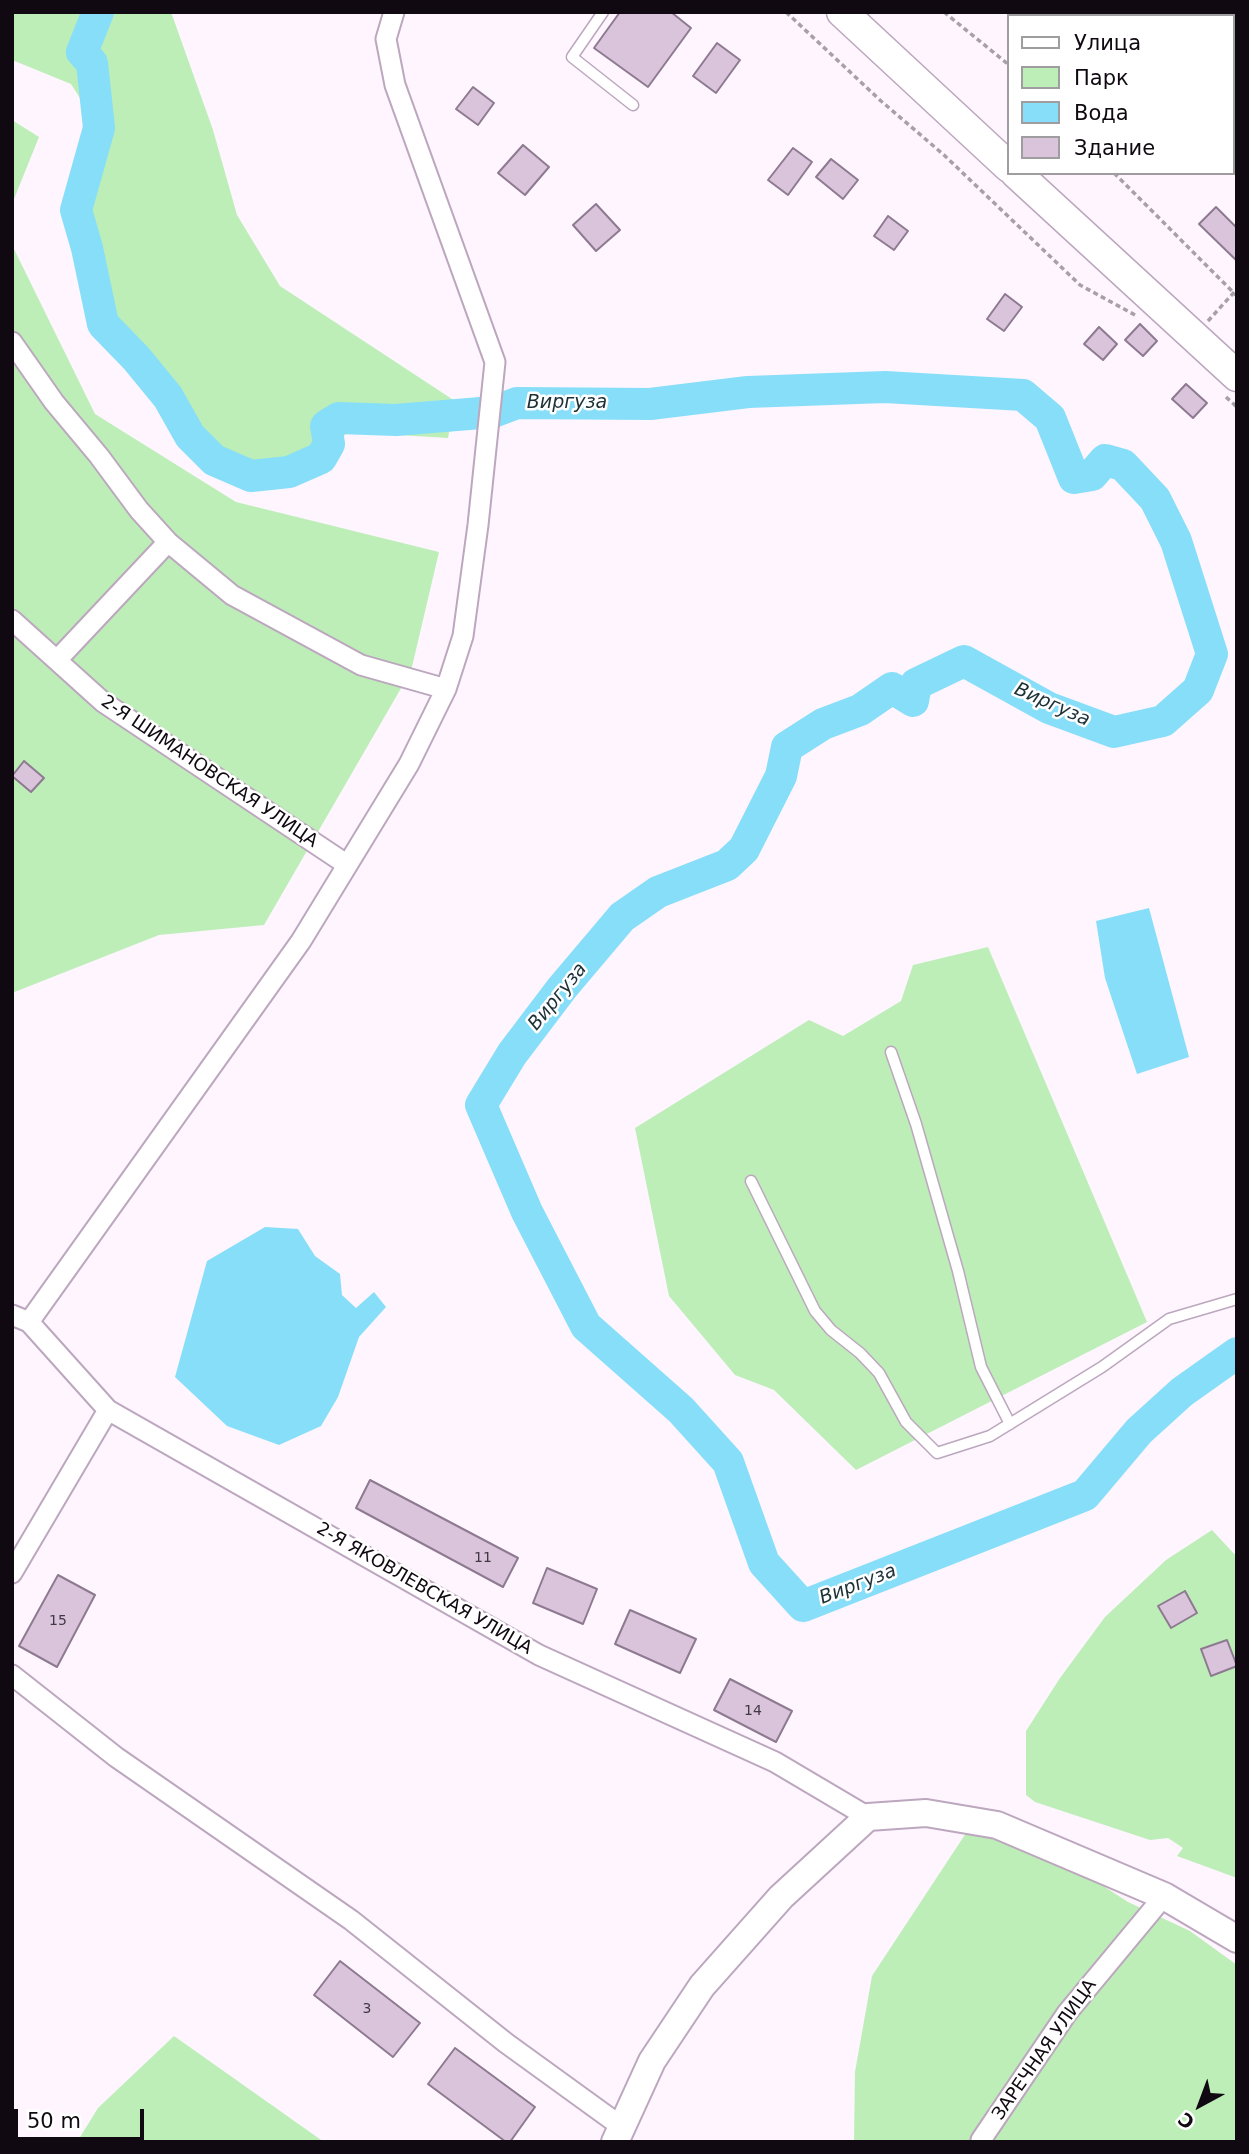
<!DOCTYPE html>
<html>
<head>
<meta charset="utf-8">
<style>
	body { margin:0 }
	#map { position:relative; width:1249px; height:2154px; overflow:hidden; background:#fef5ff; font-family:"DejaVu Sans",sans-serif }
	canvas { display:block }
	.frame { position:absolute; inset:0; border:14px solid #100911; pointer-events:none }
	.legend { position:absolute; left:1007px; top:14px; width:228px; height:161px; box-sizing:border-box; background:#fff; border:2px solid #9f9da0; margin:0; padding:9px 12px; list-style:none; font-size:21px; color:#100911 }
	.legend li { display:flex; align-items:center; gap:14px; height:35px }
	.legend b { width:35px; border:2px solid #9f9da0 }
	.north { position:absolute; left:1165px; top:2070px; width:70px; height:70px; -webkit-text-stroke:5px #fff; paint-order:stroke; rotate:221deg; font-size:19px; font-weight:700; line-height:28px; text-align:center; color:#100911 }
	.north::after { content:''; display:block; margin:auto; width:24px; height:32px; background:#100911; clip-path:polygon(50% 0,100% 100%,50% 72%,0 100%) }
	.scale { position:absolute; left:14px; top:2109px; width:130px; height:32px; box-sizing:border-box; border:4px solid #100911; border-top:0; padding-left:9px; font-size:21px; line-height:24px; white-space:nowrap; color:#100911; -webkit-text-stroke:5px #fff; paint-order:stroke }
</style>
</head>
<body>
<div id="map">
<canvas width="1249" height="2154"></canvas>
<div class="frame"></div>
<ul class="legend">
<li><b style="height:9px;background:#fff"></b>Улица</li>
<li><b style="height:19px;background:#bdeeb8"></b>Парк</li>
<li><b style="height:19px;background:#87def8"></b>Вода</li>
<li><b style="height:19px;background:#dac4dc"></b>Здание</li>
</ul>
<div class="north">С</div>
<div class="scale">50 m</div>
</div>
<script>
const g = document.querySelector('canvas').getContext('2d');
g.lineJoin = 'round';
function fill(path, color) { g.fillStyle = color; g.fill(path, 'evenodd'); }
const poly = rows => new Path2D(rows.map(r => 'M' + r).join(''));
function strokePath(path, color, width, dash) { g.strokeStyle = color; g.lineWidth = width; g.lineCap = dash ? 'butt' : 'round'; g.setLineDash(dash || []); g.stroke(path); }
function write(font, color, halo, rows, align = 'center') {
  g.font = font + ' "DejaVu Sans",sans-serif'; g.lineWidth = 5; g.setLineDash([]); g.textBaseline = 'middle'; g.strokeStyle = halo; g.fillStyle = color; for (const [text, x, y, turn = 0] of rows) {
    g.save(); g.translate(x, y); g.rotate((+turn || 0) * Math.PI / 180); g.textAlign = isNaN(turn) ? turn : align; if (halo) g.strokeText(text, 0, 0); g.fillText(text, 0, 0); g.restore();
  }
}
fill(poly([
	[12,12,171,12,213,130,237,215,280,286,455,401,448,438,348,432,321,458,289,472,251,476,214,460,190,436,168,397,136,358,103,324,87,248,76,210,99,128,71,84,12,60],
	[12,120,39,137,12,204],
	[12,245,95,414,236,502,439,552,411,671,264,925,159,935,12,993],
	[988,947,1147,1322,856,1470,774,1390,735,1375,669,1296,635,1128,809,1020,843,1036,901,1001,913,965],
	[1212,1530,1237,1557,1237,1878,1177,1856,1183,1848,1168,1838,1150,1840,1035,1802,1026,1795,1026,1731,1060,1678,1105,1617,1166,1560],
	[970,1827,1063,1860,1128,1902,1190,1931,1237,1965,1237,2142,854,2142,855,2072,872,1976],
	[174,2036,324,2142,77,2142,98,2108]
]), '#bdeeb8');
fill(poly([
	[1149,908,1189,1057,1137,1074,1105,978,1096,921],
	[265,1227,298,1229,315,1256,340,1274,342,1295,356,1308,374,1292,386,1307,359,1337,338,1397,321,1426,279,1445,227,1426,175,1377,207,1261]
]), '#87def8');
strokePath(poly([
	[98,12,82,52,92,63,99,128,76,210,87,248,103,324,136,358,168,397,190,436,214,460,251,476,289,472,321,458,329,444,326,426,339,418,396,420,493,412,517,403,650,404,748,392,885,387,1023,395,1050,418,1074,478,1092,475,1105,460,1123,465,1155,499,1176,541,1212,654,1198,690,1163,721,1114,732,1049,708,964,661,916,684,913,701,892,688,860,710,823,724,787,747,781,776,744,849,727,865,658,892,622,917,562,988,512,1054,481,1105,527,1212,586,1326,681,1410,728,1462,764,1563,803,1606,1085,1495,1139,1431,1182,1392,1237,1353]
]), '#87def8', 32);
const building = poly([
	[620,12,671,12,691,28,648,87,594,48,620,12],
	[717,43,740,60,716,93,693,76,717,43],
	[473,87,494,103,478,125,456,109,473,87],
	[523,145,549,167,525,195,498,173,523,145],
	[793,148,812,162,788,195,768,180,793,148],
	[831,159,858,180,843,199,816,177,831,159],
	[596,204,620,230,596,251,573,225,596,204],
	[1216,207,1237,228,1237,261,1199,224,1216,207],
	[888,216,908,231,894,250,874,236,888,216],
	[1005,294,1022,307,1004,331,987,319,1005,294],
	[1140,324,1157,341,1143,356,1125,340,1140,324],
	[1099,327,1117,344,1103,360,1084,344,1099,327],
	[1186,384,1207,403,1193,418,1172,399,1186,384],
	[24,761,44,778,31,792,12,776,24,761],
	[370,1480,518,1558,503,1587,356,1508,370,1480],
	[547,1568,597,1589,583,1624,533,1603,547,1568],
	[58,1575,95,1595,57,1667,19,1646,58,1575],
	[1185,1591,1197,1613,1171,1628,1158,1606,1185,1591],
	[630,1610,696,1639,680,1673,615,1644,630,1610],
	[1227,1640,1237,1666,1211,1676,1201,1649,1227,1640],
	[730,1679,792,1711,776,1742,714,1710,730,1679],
	[340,1961,420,2023,393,2057,314,1995,340,1961],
	[455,2048,535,2107,510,2142,506,2142,428,2084,455,2048]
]);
fill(building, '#dac4dc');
strokePath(building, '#8e7a90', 2);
const lane = poly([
	[603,12,572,57,633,105],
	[891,1052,916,1124,958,1271,981,1367,1010,1424],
	[751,1181,815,1311,831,1330,860,1353,879,1373,906,1422,937,1453,990,1436,1102,1367,1169,1319,1237,1299]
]);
const street = poly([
	[12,342,54,402,99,456,139,510,168,542,232,595,361,665,446,689],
	[12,620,103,702,346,864],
	[57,660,168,542],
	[12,1315,29,1322,108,1410,539,1655,775,1762,868,1817],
	[29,1322,301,941,409,764,446,689,463,636,478,525,495,362,395,85,386,39,394,12],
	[12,1573,108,1410],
	[12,1675,116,1757,351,1920,506,2043,622,2127],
	[981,2140,1067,2013,1164,1896]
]);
const secondary = poly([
	[615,2142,652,2061,702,1986,781,1897,868,1817,926,1813,997,1825,1164,1896,1237,1939]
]);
const primary = poly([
	[842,12,1009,167],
	[1016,173,1237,376]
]);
strokePath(lane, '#bca7be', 13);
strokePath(street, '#bca7be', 23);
strokePath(secondary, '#bca7be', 30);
strokePath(primary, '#bca7be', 33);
strokePath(poly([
	[786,12,881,101,944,155,1080,285,1135,315],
	[944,12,1009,65],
	[1114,173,1237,296],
	[1208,321,1237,289],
	[1226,397,1237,407]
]), '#a8a0a9', 3.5, [5, 3.5]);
strokePath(lane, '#fff', 10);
strokePath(street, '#fff', 19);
strokePath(secondary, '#fff', 26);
strokePath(primary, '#fff', 30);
write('14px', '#423844', null, [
	["11",483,1558],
	["15",58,1621],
	["14",753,1711],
	["3",367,2009]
]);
write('18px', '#100911', '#fff', [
	["2-Я ШИМАНОВСКАЯ УЛИЦА",209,772,34],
	["2-Я ЯКОВЛЕВСКАЯ УЛИЦА",424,1589,30],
	["ЗАРЕЧНАЯ УЛИЦА",1045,2050,-55]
]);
write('italic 19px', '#1c3137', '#fff', [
	["Виргуза",567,403],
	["Виргуза",1052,705,24],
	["Виргуза",558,997,-51],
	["Виргуза",858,1585,-21]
]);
</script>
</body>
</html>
